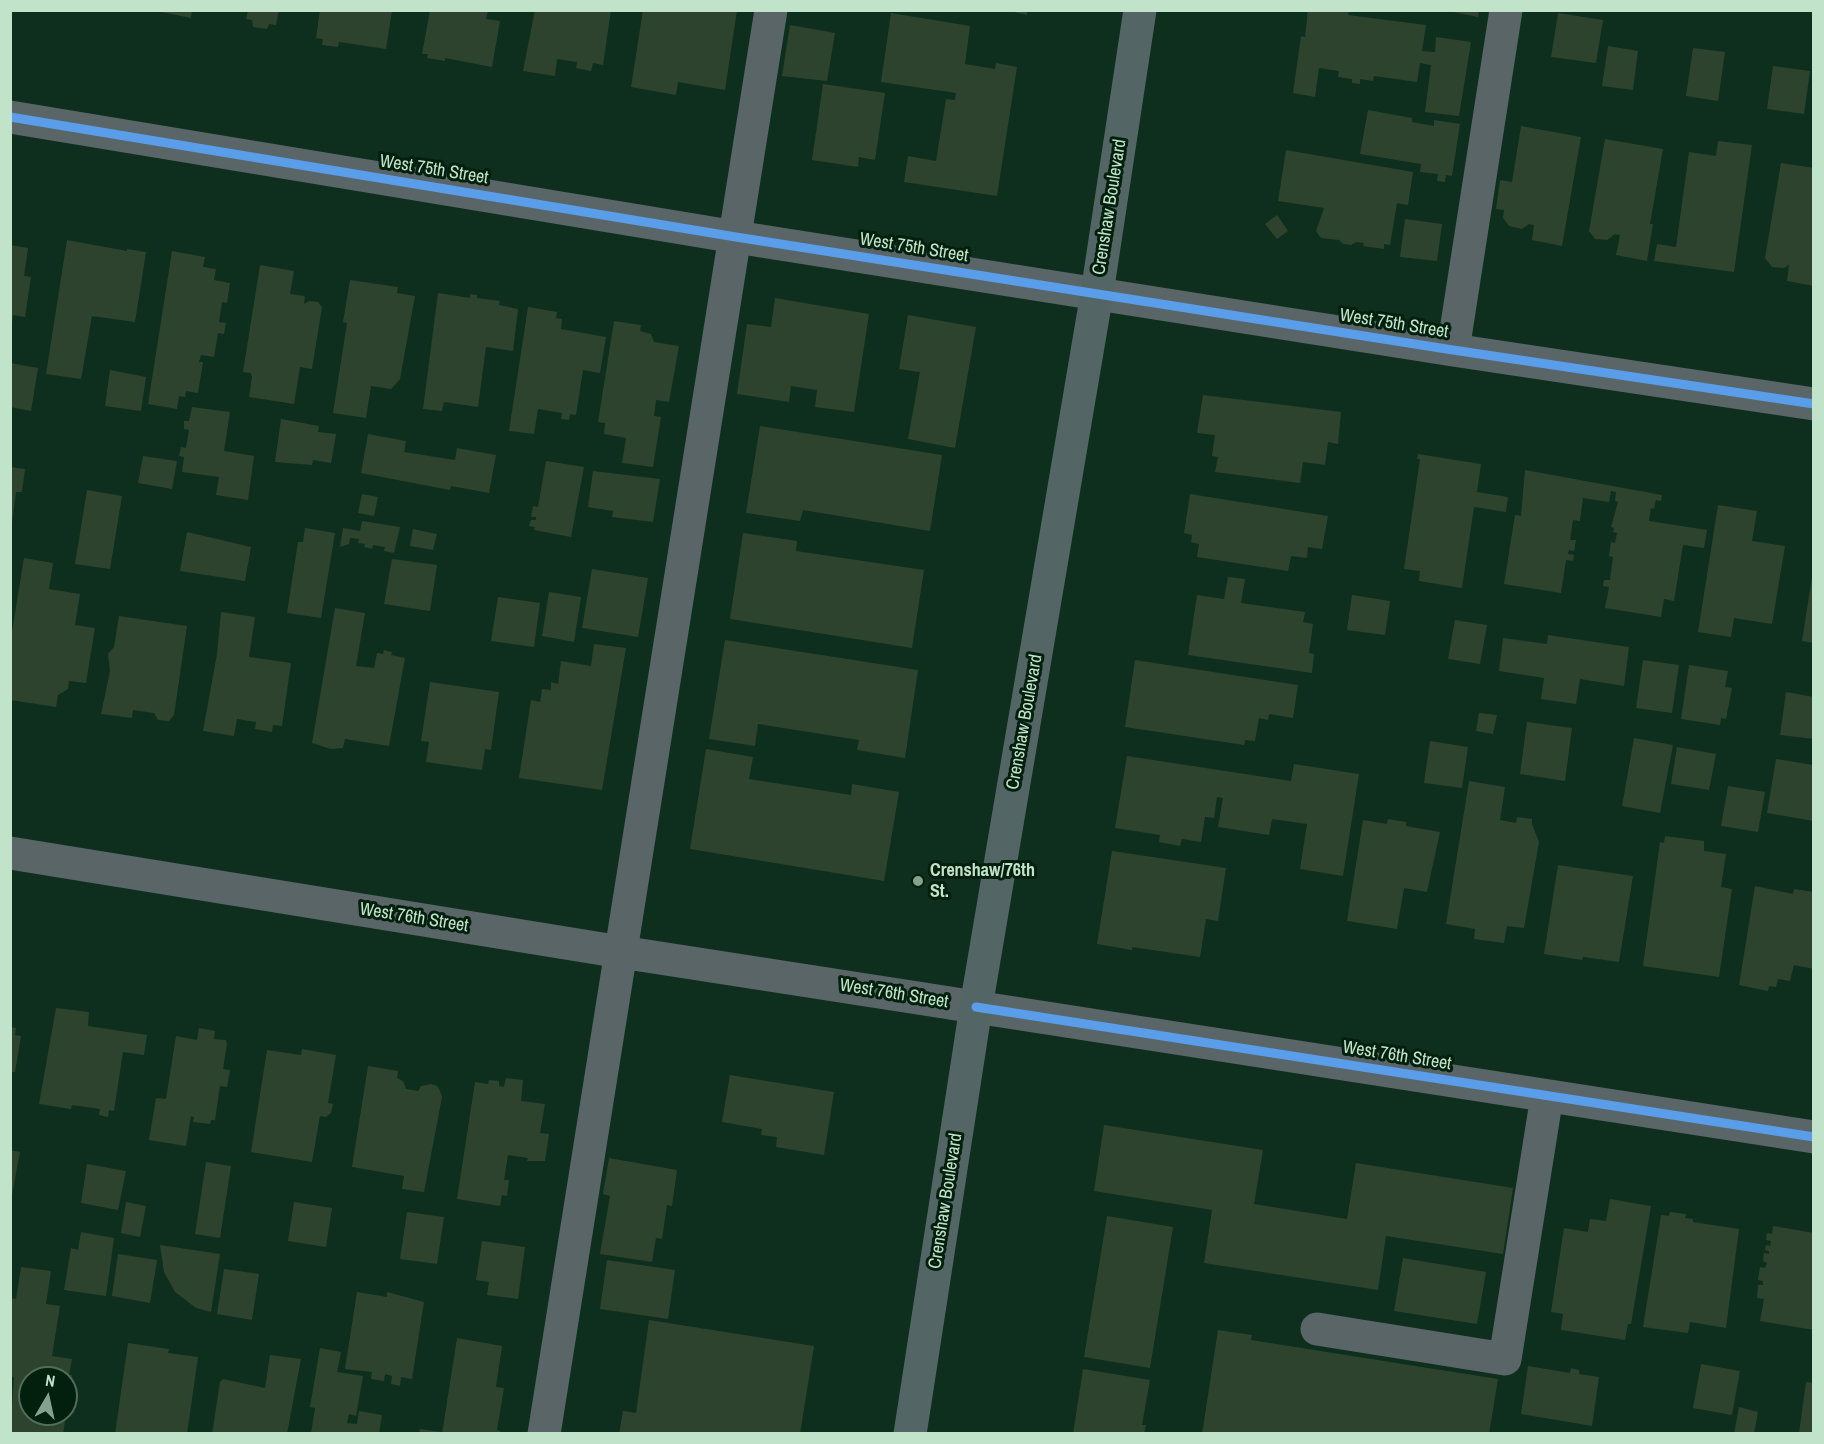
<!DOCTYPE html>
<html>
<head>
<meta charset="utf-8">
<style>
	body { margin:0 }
	#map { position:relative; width:1824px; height:1444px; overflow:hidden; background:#0e2f1e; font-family:"Archivo Narrow",sans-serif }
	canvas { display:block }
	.frame { position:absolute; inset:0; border:12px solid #c0e3c9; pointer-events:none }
	.north { position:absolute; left:18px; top:1366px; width:60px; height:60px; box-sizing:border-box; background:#03200e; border:2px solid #4f6e59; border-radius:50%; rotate:9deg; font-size:16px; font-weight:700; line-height:24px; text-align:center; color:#c0e3c9 }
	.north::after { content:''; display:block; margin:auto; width:21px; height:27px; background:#82a48d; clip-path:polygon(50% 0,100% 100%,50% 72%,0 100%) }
</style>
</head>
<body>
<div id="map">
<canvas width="1824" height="1444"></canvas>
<div class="frame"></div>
<div class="north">N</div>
</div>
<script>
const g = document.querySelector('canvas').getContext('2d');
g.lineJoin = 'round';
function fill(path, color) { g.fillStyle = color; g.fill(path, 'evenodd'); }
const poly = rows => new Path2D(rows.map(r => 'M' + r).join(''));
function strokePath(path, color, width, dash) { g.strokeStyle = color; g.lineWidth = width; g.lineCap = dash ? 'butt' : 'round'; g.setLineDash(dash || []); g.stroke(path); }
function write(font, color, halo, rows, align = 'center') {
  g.font = font + ' "Archivo Narrow",sans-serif'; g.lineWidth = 6; g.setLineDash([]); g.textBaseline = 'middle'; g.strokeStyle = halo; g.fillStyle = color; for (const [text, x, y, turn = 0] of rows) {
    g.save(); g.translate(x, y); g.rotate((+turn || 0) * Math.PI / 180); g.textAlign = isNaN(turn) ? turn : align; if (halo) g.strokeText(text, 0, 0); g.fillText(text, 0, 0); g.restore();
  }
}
fill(poly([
	[152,10,192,10,191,18],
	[248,10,279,10,276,25,269,24,267,29,253,27,252,20,246,19],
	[320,10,392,10,386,49,339,42,338,47,322,45,323,39,316,38],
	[430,10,488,10,486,19,500,21,492,67,445,58,445,61,427,58,428,54,422,54],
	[535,10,611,10,603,65,593,63,591,71,576,68,577,62,557,59,555,76,523,71],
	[643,10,737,10,725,90,678,82,676,95,631,87],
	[1006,10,1027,10,1027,15],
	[1308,10,1349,10,1348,15,1426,25,1422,51,1435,52,1436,37,1471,42,1459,116,1425,112,1431,65,1420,63,1417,82,1374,76,1373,81,1360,79,1360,84,1352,83,1352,79,1338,77,1339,71,1319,68,1315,97,1293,93,1301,36,1305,37],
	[1444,10,1479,10,1478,17],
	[891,13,970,26,965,64,995,69,996,63,1017,67,997,196,904,182,908,156,936,161,946,99,955,100,956,93,881,82],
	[1558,13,1603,20,1596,63,1551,57],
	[790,25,835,33,827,81,782,76],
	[1608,46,1638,51,1633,90,1602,86],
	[1693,48,1725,52,1718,101,1686,96],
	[1773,66,1810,71,1804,114,1767,109],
	[823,84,885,93,875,160,859,157,858,167,812,160],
	[1368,110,1412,118,1412,122,1434,126,1434,120,1460,124,1452,176,1446,175,1445,182,1437,181,1438,174,1420,172,1421,164,1360,154],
	[1521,126,1581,137,1562,246,1532,240,1534,225,1529,224,1522,229,1509,226,1503,218,1504,210,1496,209,1500,180,1512,182],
	[1605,139,1663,149,1650,224,1653,224,1647,261,1616,255,1620,235,1615,234,1607,240,1595,239,1589,231],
	[1718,141,1752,145,1734,272,1654,261,1657,244,1676,247,1689,152,1716,156],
	[1286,150,1413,172,1408,205,1397,203,1390,245,1384,244,1384,249,1363,246,1364,243,1356,242,1351,245,1343,244,1339,240,1321,238,1316,231,1324,208,1278,201],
	[1781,163,1814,168,1814,286,1787,281,1789,265,1784,268,1772,267,1765,258],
	[1277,215,1288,231,1277,239,1265,224],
	[1405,219,1442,224,1437,261,1400,257],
	[67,240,127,251,127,249,146,252,135,322,92,316,81,379,46,374],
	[10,245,28,248,24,276,31,277,25,317,13,315,12,323],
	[172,251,205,257,203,267,216,269,214,280,230,283,227,303,222,302,219,322,226,323,224,334,218,333,214,357,201,355,199,362,203,362,198,393,186,391,185,397,179,396,177,409,148,404],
	[260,265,294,271,290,294,305,296,304,304,309,301,318,302,322,307,312,369,300,367,294,404,249,397,252,377,251,373,243,372],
	[350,280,398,287,397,293,415,296,400,379,391,389,371,386,366,418,333,413,347,323,343,322],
	[438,293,470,298,470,294,477,295,477,298,500,301,499,305,518,309,513,351,486,347,478,407,444,402,442,411,423,409],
	[775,298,869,314,854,412,815,407,817,390,791,386,789,402,737,394,747,324,771,327],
	[528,307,557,312,556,318,562,319,561,329,606,337,600,373,583,370,576,415,570,414,569,420,561,419,562,413,538,409,534,434,509,431],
	[908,315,976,327,955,448,908,439,920,372,899,369],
	[614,321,641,325,640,331,651,334,654,342,679,346,669,402,656,400,654,416,661,417,653,467,622,463,626,438,604,434,605,423,598,422],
	[10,363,38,368,31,411,10,407],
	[110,370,146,377,141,411,105,406],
	[1203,395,1341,412,1338,444,1328,442,1325,465,1303,462,1300,483,1215,472,1218,457,1212,456,1215,435,1197,433],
	[192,407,230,412,224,451,254,456,248,500,216,495,219,477,182,472,184,457,179,456,181,447,186,448,189,430,184,429,184,421,189,421],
	[281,419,319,426,318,432,336,434,331,463,313,460,312,465,275,462],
	[760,426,942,455,930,531,803,510,800,521,746,513],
	[368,434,406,441,404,452,455,460,457,448,496,455,489,493,451,486,450,490,361,473],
	[1418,454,1481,464,1477,492,1508,497,1506,512,1474,507,1462,588,1419,581,1420,571,1404,569,1420,459,1417,459],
	[143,456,177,461,172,489,138,483],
	[546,461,584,467,571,537,534,530,535,527,529,526,531,520,536,520,536,517,531,517,533,506,538,507],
	[10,467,25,469,22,492,16,492,12,523],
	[1525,470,1662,495,1661,501,1656,500,1654,509,1651,508,1649,521,1707,530,1704,548,1683,545,1674,601,1664,599,1661,617,1605,608,1609,587,1603,586,1604,580,1610,580,1613,557,1609,556,1611,542,1615,543,1617,533,1613,532,1614,528,1611,527,1618,502,1615,501,1616,492,1611,491,1609,502,1583,498,1580,521,1573,520,1570,540,1576,540,1574,551,1569,550,1568,554,1574,555,1573,561,1566,560,1561,593,1504,584,1515,515,1521,516],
	[593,471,660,479,653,522,612,517,613,511,588,507],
	[87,490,122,496,110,569,75,564],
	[362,494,378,497,374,516,358,513],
	[1190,494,1328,516,1322,549,1308,547,1307,558,1291,556,1288,571,1197,557,1199,544,1191,542,1192,535,1184,533],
	[1718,505,1757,511,1752,541,1785,546,1772,624,1734,618,1731,637,1698,632],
	[362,521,400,527,394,553,384,551,385,547,373,545,372,549,364,547,365,544,358,543,359,539,350,538,349,544,340,547,343,528,360,531],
	[305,528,335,533,321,618,287,613,298,542,303,542],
	[413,529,437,534,433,550,410,546],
	[187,532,251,547,245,581,180,571],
	[743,533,797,541,796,551,924,570,912,648,730,619],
	[24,558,53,563,49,589,80,594,75,625,95,628,86,683,69,681,68,689,58,695,56,707,10,700,10,644],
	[392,559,437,565,430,611,384,604],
	[592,569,648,578,638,637,582,628],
	[1228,577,1245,579,1241,603,1305,612,1303,622,1313,624,1309,653,1314,654,1312,673,1188,655,1197,595,1224,599],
	[1812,577,1814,577,1814,643,1802,641],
	[549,592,581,597,574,642,542,636],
	[1352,595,1390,601,1385,635,1347,630],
	[498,597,540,603,534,647,491,641],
	[335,608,365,613,356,666,374,668,377,653,383,654,384,650,392,652,391,655,405,658,389,746,345,739,343,748,331,749,312,743],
	[221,612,255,617,249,657,291,663,282,726,273,725,272,732,255,729,256,722,237,719,234,736,203,731,217,654],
	[119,616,187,626,174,715,169,721,158,720,154,713,133,710,132,718,101,714,110,671,108,654,114,647],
	[1455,620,1487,625,1480,664,1448,659],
	[1548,635,1629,647,1624,686,1580,679,1576,704,1541,699,1544,678,1499,671,1503,638,1547,644],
	[725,640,918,670,905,758,857,750,859,740,758,724,755,746,709,739],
	[594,644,626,648,602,790,519,778,531,700,540,702,542,689,551,690,551,682,558,684,561,661,591,666],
	[1135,660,1298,685,1293,718,1269,714,1268,720,1259,718,1255,741,1245,740,1244,745,1125,727],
	[1643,660,1679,665,1672,713,1636,708],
	[1689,665,1728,671,1725,687,1732,688,1726,719,1721,718,1720,725,1681,719],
	[430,682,499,692,491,750,485,749,482,770,426,762,429,742,421,741],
	[1786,692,1814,697,1814,739,1780,735],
	[1479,713,1497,715,1493,734,1476,731],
	[1527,722,1572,728,1565,781,1520,774],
	[1634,738,1673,745,1660,813,1622,806],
	[1430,741,1468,747,1462,788,1424,783],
	[1677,747,1716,754,1709,790,1671,784],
	[706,749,753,757,749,779,851,795,852,784,899,792,884,881,690,849],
	[1127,756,1291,781,1294,764,1359,774,1343,876,1300,869,1307,824,1272,819,1269,835,1218,827,1223,798,1217,797,1214,818,1205,817,1201,842,1182,839,1180,846,1159,842,1160,835,1115,828],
	[1776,759,1814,765,1814,821,1767,813],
	[1469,781,1505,787,1500,820,1516,823,1517,817,1532,819,1532,824,1539,842,1524,928,1507,926,1504,943,1474,939,1475,929,1446,924],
	[1728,786,1765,792,1758,832,1721,826],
	[1388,819,1406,822,1406,826,1440,832,1427,892,1404,888,1397,929,1347,921,1363,820,1387,824],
	[1665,836,1704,841,1704,851,1726,854,1721,887,1732,889,1719,977,1643,966,1660,842,1664,843],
	[1112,851,1226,868,1218,921,1206,919,1200,957,1132,947,1132,950,1097,944],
	[1558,865,1633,876,1619,962,1583,957,1582,960,1544,954],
	[1755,886,1793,894,1794,889,1814,892,1814,969,1794,965,1790,981,1778,979,1776,987,1769,986,1768,991,1739,985],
	[56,1008,89,1012,88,1026,147,1035,144,1055,123,1052,114,1111,109,1110,108,1117,99,1115,100,1109,72,1105,71,1109,39,1104],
	[10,1027,16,1028,15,1035,21,1036,15,1072,10,1072],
	[199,1028,215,1031,214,1039,226,1040,227,1044,223,1069,230,1070,227,1087,220,1086,215,1120,211,1120,210,1124,193,1122,194,1117,191,1116,186,1146,149,1140,156,1098,166,1099,176,1036,197,1040],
	[302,1049,336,1055,328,1103,333,1104,331,1113,326,1117,320,1116,312,1162,251,1152,267,1050,301,1055],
	[368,1066,398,1071,397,1078,403,1081,406,1089,418,1091,421,1086,431,1084,437,1086,440,1091,442,1097,424,1192,402,1189,404,1176,352,1167],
	[730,1075,834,1092,824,1155,776,1147,777,1137,761,1135,762,1129,722,1122],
	[506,1078,523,1080,521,1101,545,1104,540,1133,549,1134,545,1161,527,1161,528,1158,508,1155,504,1180,509,1180,507,1196,502,1195,500,1206,457,1199,475,1082,488,1084,489,1080,499,1081,499,1086,504,1087],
	[1104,1125,1263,1150,1254,1204,1347,1219,1356,1163,1513,1188,1503,1254,1386,1236,1378,1290,1204,1263,1212,1210,1094,1191],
	[10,1150,20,1152,12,1195,10,1195],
	[609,1158,677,1170,672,1206,667,1205,662,1239,656,1238,652,1262,600,1254,610,1196,603,1194],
	[206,1162,231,1166,220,1238,195,1234],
	[87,1164,126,1171,118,1210,81,1203],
	[1610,1199,1651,1206,1631,1324,1628,1324,1625,1340,1561,1330,1563,1314,1551,1312,1564,1228,1588,1232,1590,1219,1606,1221],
	[126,1202,146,1206,140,1237,121,1233],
	[294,1202,332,1208,326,1247,288,1241],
	[407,1212,444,1217,437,1264,400,1259],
	[1670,1212,1686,1214,1685,1218,1693,1219,1693,1222,1739,1229,1726,1328,1690,1322,1688,1333,1643,1327,1661,1215,1669,1216],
	[1107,1216,1173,1227,1150,1368,1084,1357],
	[1773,1226,1814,1233,1814,1330,1760,1321,1764,1299,1757,1298,1758,1285,1766,1285,1763,1285,1763,1281,1758,1280,1760,1267,1765,1268,1767,1263,1763,1261,1764,1253,1769,1254,1769,1251,1765,1250,1766,1245,1770,1246,1771,1241,1766,1240,1767,1233,1772,1234],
	[81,1232,114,1238,106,1296,64,1290,71,1248,78,1250],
	[482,1241,525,1247,518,1299,487,1295,489,1282,476,1280],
	[160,1245,220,1254,211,1312,196,1308,175,1292,164,1272],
	[118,1254,157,1260,150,1303,112,1296],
	[1403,1258,1486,1272,1477,1324,1394,1311],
	[607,1260,675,1270,668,1319,600,1309],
	[21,1267,51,1271,46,1304,60,1306,52,1356,72,1359,69,1375,72,1375,67,1406,66,1378,30,1378,30,1414,66,1414,63,1434,10,1434,14,1377,10,1376,10,1298,16,1299],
	[224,1269,259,1274,252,1320,217,1314],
	[357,1292,387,1297,387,1292,424,1302,412,1379,401,1377,400,1386,391,1384,392,1376,385,1374,384,1381,371,1379,372,1372,345,1369],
	[649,1320,814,1346,800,1434,619,1434,623,1411,636,1413],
	[1218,1330,1252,1335,1251,1340,1498,1379,1489,1434,1202,1434],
	[457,1338,502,1346,496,1387,504,1388,497,1430,500,1431,500,1434,442,1434],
	[128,1343,169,1349,168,1353,198,1357,187,1434,115,1434],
	[320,1348,341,1352,337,1372,363,1376,356,1416,349,1414,347,1423,357,1424,359,1411,382,1415,379,1434,311,1434,315,1408,310,1407],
	[270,1355,301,1359,287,1434,212,1434,220,1382,223,1379,265,1388],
	[1701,1364,1740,1371,1732,1415,1693,1408],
	[1528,1366,1570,1373,1571,1368,1579,1370,1579,1374,1599,1377,1592,1426,1521,1414],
	[1083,1369,1150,1380,1142,1425,1146,1425,1144,1434,1073,1434],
	[1806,1382,1814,1383,1814,1434,1799,1433],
	[1739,1407,1758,1412,1754,1434,1734,1434],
	[420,1429,442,1432,442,1434,419,1434]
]), '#2d432e');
strokePath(poly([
	[10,117,736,237,1453,350,1814,404],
	[1453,350,1506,10],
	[10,853,621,952,1814,1137],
	[1317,1329,1505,1359,1547,1096],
	[544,1434,771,10]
]), '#5a6568', 33);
strokePath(poly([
	[910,1434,976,1007,1097,293,1140,10]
]), '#546565', 33);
strokePath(poly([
	[10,117,736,237,1453,350,1814,404],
	[976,1007,1814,1137]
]), '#5a9eea', 9);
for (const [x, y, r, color] of [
	[918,881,6,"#82a48d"]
]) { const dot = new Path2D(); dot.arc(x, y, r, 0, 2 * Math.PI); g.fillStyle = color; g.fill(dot); strokePath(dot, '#03200e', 2); }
write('18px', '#c0e3c9', '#03200e', [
	["West 75th Street",434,170,9],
	["Crenshaw Boulevard",1110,207,-81],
	["West 75th Street",914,248,9],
	["West 75th Street",1394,324,9],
	["Crenshaw Boulevard",1025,722,-80],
	["West 76th Street",414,918,9],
	["West 76th Street",894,994,9],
	["West 76th Street",1397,1056,9],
	["Crenshaw Boulevard",946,1201,-81]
]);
write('bold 18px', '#c0e3c9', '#03200e', [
	["Crenshaw/76th",930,871],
	["St.",930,892]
], 'left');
</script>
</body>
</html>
